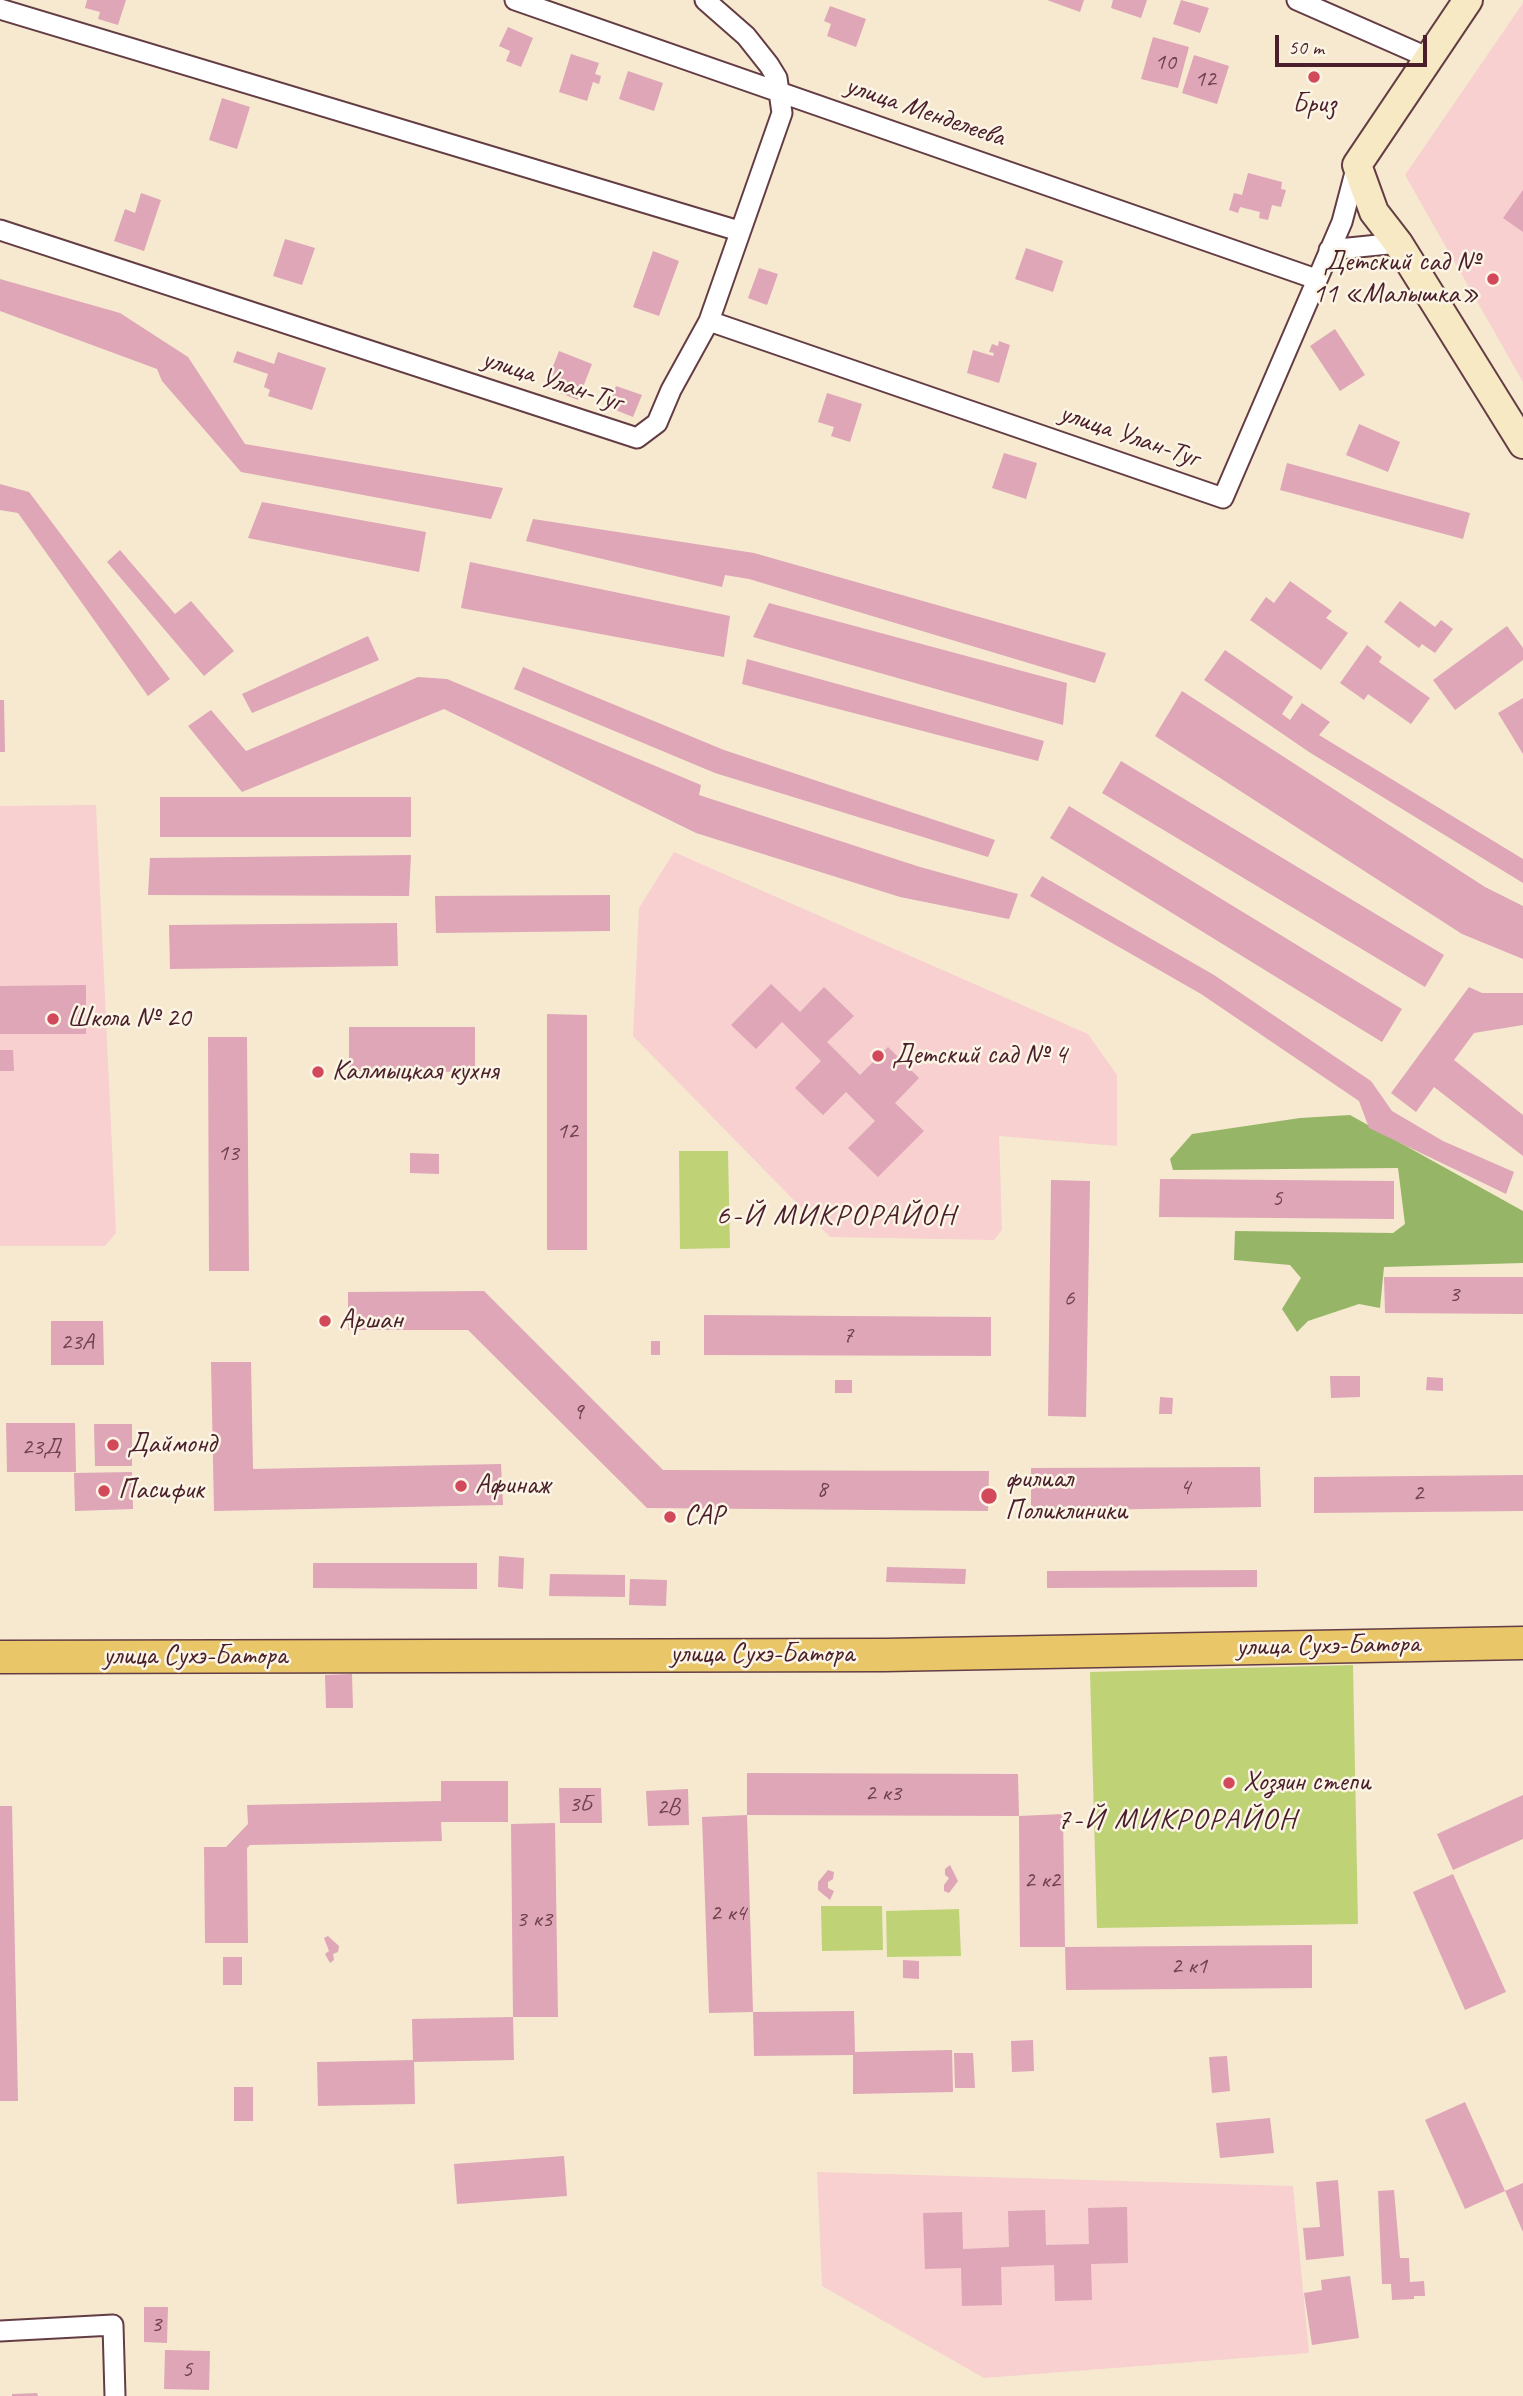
<!DOCTYPE html>
<html>
<head>
<meta charset="utf-8">
<style>
	body { margin:0 }
	#map { position:relative; width:1523px; height:2396px; overflow:hidden; background:#f6e9d0; font-family:Caveat,sans-serif }
	canvas { display:block }
	.scale { position:absolute; left:1275px; top:35px; width:152px; height:32px; box-sizing:border-box; border:4px solid #4a1f2b; border-top:0; padding-left:9px; font-size:21px; line-height:24px; white-space:nowrap; color:#4a1f2b; -webkit-text-stroke:5px #fcf5e5; paint-order:stroke }
</style>
</head>
<body>
<div id="map">
<canvas width="1523" height="2396"></canvas>
<div class="scale">50 m</div>
</div>
<script>
const g = document.querySelector('canvas').getContext('2d');
g.lineJoin = 'round';
function fill(path, color) { g.fillStyle = color; g.fill(path, 'evenodd'); }
const poly = rows => new Path2D(rows.map(r => 'M' + r).join(''));
function strokePath(path, color, width, dash) { g.strokeStyle = color; g.lineWidth = width; g.lineCap = dash ? 'butt' : 'round'; g.setLineDash(dash || []); g.stroke(path); }
function write(font, color, halo, rows, align = 'center') {
  g.font = font + ' Caveat,sans-serif'; g.lineWidth = 5; g.setLineDash([]); g.textBaseline = 'middle'; g.strokeStyle = halo; g.fillStyle = color; for (const [text, x, y, turn = 0] of rows) {
    g.save(); g.translate(x, y); g.rotate((+turn || 0) * Math.PI / 180); g.textAlign = isNaN(turn) ? turn : align; if (halo) g.strokeText(text, 0, 0); g.fillText(text, 0, 0); g.restore();
  }
}
fill(poly([
	[1523,3,1523,382,1405,175],
	[96,805,116,1233,105,1246,0,1246,0,806],
	[674,852,1088,1034,1117,1075,1117,1146,999,1136,1002,1230,994,1240,830,1237,633,1036,639,908],
	[817,2172,1293,2186,1309,2353,984,2378,822,2286]
]), '#f7d0cf');
fill(poly([
	[679,1151,728,1151,730,1248,680,1249],
	[1353,1665,1358,1924,1097,1928,1090,1672],
	[821,1906,882,1906,883,1950,822,1951],
	[959,1909,961,1956,887,1957,886,1911]
]), '#bfd376');
fill(poly([
	[1350,1115,1523,1211,1523,1263,1384,1267,1380,1308,1359,1304,1308,1321,1297,1332,1282,1309,1301,1278,1290,1265,1234,1260,1235,1231,1393,1233,1405,1224,1398,1168,1173,1170,1170,1159,1192,1134,1300,1118]
]), '#97b567');
fill(poly([
	[87,0,126,0,118,25,98,19,100,12,85,8],
	[1047,0,1084,0,1080,12],
	[1113,0,1147,0,1141,18,1111,8],
	[1181,0,1209,8,1200,33,1173,24],
	[830,6,866,19,856,47,827,36,831,24,824,21],
	[508,27,533,38,521,67,506,61,510,51,499,46],
	[1153,37,1189,47,1178,88,1141,79],
	[571,54,599,63,595,74,601,76,599,84,593,82,587,101,559,92],
	[1194,55,1229,66,1217,104,1182,93],
	[628,71,663,83,654,111,619,99],
	[222,98,250,107,237,149,209,140],
	[1248,173,1282,182,1281,189,1286,190,1281,207,1272,205,1268,220,1259,218,1260,212,1240,207,1238,213,1229,210,1234,193,1242,195],
	[1523,190,1523,232,1503,218],
	[141,193,161,200,144,251,114,241,125,209,135,213],
	[285,239,315,248,302,285,273,276],
	[1026,248,1063,261,1053,292,1015,279],
	[653,251,679,261,659,316,633,307],
	[759,268,778,274,767,305,748,298],
	[0,279,120,313,188,357,245,444,503,488,491,519,241,472,162,381,157,369,0,311],
	[1335,329,1365,375,1340,391,1310,346],
	[999,341,1010,345,999,383,967,373,973,350,993,356,994,353,989,352,992,344,998,346],
	[237,351,274,364,278,352,326,368,312,410,268,396,270,390,264,387,268,374,233,362],
	[559,351,592,364,578,400,545,387],
	[616,386,642,395,633,417,608,407],
	[827,393,862,404,850,442,831,436,834,427,818,422],
	[1359,424,1400,442,1388,472,1346,455],
	[1004,453,1037,463,1026,499,992,488],
	[1287,463,1470,513,1463,539,1280,490],
	[0,484,29,492,170,679,148,696,18,513,0,510],
	[262,502,426,532,419,572,248,538],
	[533,519,754,553,1106,653,1095,683,749,579,725,575,722,587,526,541],
	[120,550,175,614,191,601,234,651,204,676,107,562],
	[470,562,730,616,724,657,461,608],
	[1290,581,1332,611,1326,618,1348,633,1321,670,1250,620,1266,597,1274,603],
	[1400,601,1435,627,1441,620,1453,629,1435,653,1422,644,1419,648,1384,622],
	[769,603,1067,683,1063,725,753,637],
	[1507,626,1523,648,1523,660,1455,710,1433,680],
	[368,636,379,660,252,713,242,694],
	[1367,645,1382,657,1379,662,1430,698,1411,724,1368,694,1364,700,1340,683],
	[1225,650,1293,697,1282,714,1290,720,1302,703,1330,722,1319,735,1523,859,1523,883,1309,752,1204,680],
	[747,659,1044,741,1038,761,742,684],
	[523,667,724,750,995,840,988,857,715,773,514,689],
	[418,677,447,679,701,785,699,795,920,867,1018,894,1009,919,900,897,696,833,444,709,242,792,188,726,211,710,246,751],
	[1182,691,1485,887,1523,906,1523,959,1462,934,1155,736],
	[1523,698,1523,754,1498,713],
	[0,700,4,700,5,752,0,752],
	[1121,761,1444,955,1425,987,1102,793],
	[160,797,411,797,411,837,160,837],
	[1069,806,1402,1009,1382,1042,1050,838],
	[411,855,409,896,148,895,150,858],
	[1042,876,1214,975,1371,1081,1392,1111,1443,1141,1514,1172,1506,1194,1369,1128,1359,1101,1201,994,1030,896],
	[610,895,610,931,436,933,435,896],
	[397,923,398,966,170,969,169,925],
	[771,984,800,1012,824,987,854,1016,827,1042,860,1075,888,1047,919,1078,895,1103,924,1131,878,1177,848,1148,875,1121,846,1092,823,1115,795,1088,821,1061,782,1022,756,1049,731,1025],
	[86,985,86,1034,0,1034,0,986],
	[1469,987,1482,993,1523,993,1523,1025,1474,1033,1454,1060,1523,1115,1523,1156,1434,1087,1416,1112,1391,1093],
	[547,1014,587,1015,587,1250,547,1250],
	[349,1027,475,1027,475,1072,349,1071],
	[208,1037,247,1037,249,1271,209,1271],
	[0,1050,13,1050,14,1071,0,1071],
	[410,1153,439,1154,439,1174,410,1173],
	[1160,1179,1394,1181,1394,1219,1159,1217],
	[1051,1180,1090,1181,1086,1417,1048,1416],
	[1384,1277,1523,1277,1523,1314,1385,1313],
	[484,1291,663,1470,989,1471,988,1511,647,1508,468,1330,348,1330,348,1292],
	[704,1315,991,1317,991,1356,704,1355],
	[51,1321,103,1321,104,1365,51,1365],
	[651,1341,660,1341,660,1355,651,1355],
	[211,1362,251,1362,253,1469,501,1464,503,1505,214,1511],
	[1330,1376,1360,1376,1360,1397,1331,1398],
	[1427,1377,1443,1378,1443,1391,1426,1390],
	[835,1380,852,1380,852,1393,835,1393],
	[1160,1397,1173,1398,1172,1414,1159,1414],
	[6,1423,75,1423,76,1472,7,1472],
	[94,1424,132,1424,132,1466,95,1466],
	[1260,1467,1261,1507,1031,1511,1031,1468],
	[132,1472,133,1509,75,1511,74,1473],
	[1523,1475,1523,1511,1314,1513,1314,1477],
	[499,1556,524,1558,523,1589,498,1587],
	[313,1563,477,1563,477,1589,313,1588],
	[887,1567,966,1569,965,1584,886,1582],
	[1257,1570,1257,1587,1047,1588,1047,1571],
	[550,1574,625,1575,625,1597,549,1596],
	[630,1579,667,1580,666,1606,629,1605],
	[352,1674,353,1708,326,1708,325,1675],
	[747,1773,1018,1774,1019,1816,747,1815],
	[441,1781,508,1781,508,1822,441,1822,442,1841,250,1845,247,1848,248,1943,205,1943,204,1847,226,1847,248,1824,247,1805,441,1801],
	[559,1788,601,1788,602,1823,560,1823],
	[688,1789,689,1825,648,1826,646,1791],
	[1523,1795,1523,1839,1453,1870,1437,1834],
	[0,1806,12,1806,18,2101,0,2101],
	[1063,1814,1065,1947,1312,1945,1312,1988,1066,1990,1065,1947,1020,1947,1019,1816],
	[747,1815,753,2012,709,2013,702,1817],
	[555,1823,558,2017,513,2017,511,1824],
	[950,1865,958,1881,949,1893,944,1891,944,1885,949,1878,945,1875,945,1869],
	[828,1870,834,1872,833,1879,828,1882,828,1888,834,1891,830,1900,818,1890,818,1882],
	[1453,1874,1506,1992,1465,2010,1413,1892],
	[328,1936,339,1946,338,1952,333,1954,334,1960,330,1963,325,1954,329,1951,324,1938],
	[223,1957,242,1957,242,1985,223,1985],
	[903,1960,919,1961,919,1979,903,1978],
	[854,2011,855,2052,952,2050,953,2092,853,2094,853,2055,754,2056,753,2012],
	[513,2017,514,2060,414,2062,415,2104,318,2106,317,2062,413,2060,412,2019],
	[1033,2040,1034,2071,1012,2072,1011,2041],
	[954,2053,973,2053,975,2088,955,2088],
	[1227,2056,1230,2091,1212,2093,1209,2057],
	[234,2087,253,2087,253,2121,234,2121],
	[1465,2102,1505,2191,1465,2209,1425,2120],
	[1270,2118,1274,2153,1220,2158,1216,2123],
	[564,2156,567,2196,457,2204,454,2164],
	[1338,2180,1344,2256,1306,2260,1303,2228,1320,2227,1316,2182],
	[1523,2183,1523,2232,1505,2191],
	[1394,2190,1400,2258,1409,2258,1410,2282,1424,2281,1425,2296,1414,2296,1414,2299,1392,2300,1391,2284,1382,2284,1378,2191],
	[1127,2207,1128,2263,1091,2264,1092,2300,1055,2301,1054,2265,1001,2267,1002,2305,962,2306,961,2268,925,2269,923,2213,962,2212,963,2249,1009,2247,1008,2211,1045,2210,1046,2245,1089,2244,1088,2208],
	[1350,2276,1359,2338,1312,2345,1304,2293,1322,2290,1321,2280],
	[144,2307,168,2307,167,2343,144,2342],
	[165,2350,210,2351,209,2390,164,2389],
	[37,2393,38,2396,12,2396,12,2394]
]), '#dea6b7');
const street = poly([
	[515,0,1316,279],
	[1297,0,1429,58],
	[0,9,739,231],
	[0,230,637,438,657,423,671,390,709,321,782,113,777,78,769,65,746,36,705,0],
	[1329,250,1398,243],
	[709,321,1223,498,1342,222,1357,165],
	[0,2331,113,2325,115,2396]
]);
const secondary = poly([
	[1468,0,1357,165,1374,212,1398,243,1523,444]
]);
const primary = poly([
	[0,1657,885,1655,1523,1643]
]);
strokePath(street, '#643d44', 23);
strokePath(secondary, '#643d44', 32);
strokePath(primary, '#643d44', 35);
strokePath(street, '#fff', 19);
strokePath(secondary, '#f6e9c3', 28);
strokePath(primary, '#e9c769', 32);
for (const [x, y, r, color] of [
	[1314,77,7,"#d1495b"],
	[1493,279,7,"#d1495b"],
	[53,1019,7,"#d1495b"],
	[878,1056,7,"#d1495b"],
	[318,1072,7,"#d1495b"],
	[325,1321,7,"#d1495b"],
	[113,1445,7,"#d1495b"],
	[461,1486,7,"#d1495b"],
	[104,1491,7,"#d1495b"],
	[989,1496,9,"#d1495b"],
	[670,1517,7,"#d1495b"],
	[1229,1783,7,"#d1495b"]
]) { const dot = new Path2D(); dot.arc(x, y, r, 0, 2 * Math.PI); g.fillStyle = color; g.fill(dot); strokePath(dot, '#fcf5e5', 2.5); }
write('24px', '#6f414e', null, [
	["10",1165,63],
	["12",1205,80],
	["12",567,1132],
	["13",228,1154],
	["5",1277,1199],
	["3",1454,1295],
	["6",1069,1299],
	["7",848,1336],
	["23А",77,1343],
	["9",578,1413],
	["23Д",41,1448],
	["4",1185,1488],
	["8",822,1490],
	["2",1418,1494],
	["2 к3",883,1794],
	["3Б",580,1805],
	["2В",668,1808],
	["2 к2",1042,1881],
	["2 к4",728,1914],
	["3 к3",534,1920],
	["2 к1",1189,1967],
	["3",156,2325],
	["5",187,2370]
]);
write('28px', '#4a1f2b', '#fcf5e5', [
	["Бриз",1314,105,"center"],
	["Детский сад №",1479,263,"right"],
	["11 «Малышка»",1479,295,"right"],
	["Школа № 20",67,1019],
	["Детский сад № 4",892,1056],
	["Калмыцкая кухня",332,1072],
	["Аршан",339,1321],
	["Даймонд",127,1445],
	["филиал",1005,1480],
	["Поликлиники",1005,1512],
	["Афинаж",475,1486],
	["Пасифик",118,1491],
	["САР",684,1517],
	["Хозяин степи",1243,1783]
], 'left');
write('28px', '#4a1f2b', '#fcf5e5', [
	["улица Менделеева",925,112,19],
	["улица Улан-Туг",552,381,18],
	["улица Улан-Туг",1129,436,19],
	["улица Сухэ-Батора",1328,1646,-1],
	["улица Сухэ-Батора",762,1655],
	["улица Сухэ-Батора",195,1657]
]);
g.letterSpacing = '2px';
write('30px', '#4a1f2b', '#fcf5e5', [
	["6-Й МИКРОРАЙОН",836,1216],
	["7-Й МИКРОРАЙОН",1177,1820]
]);
g.letterSpacing = '0px';
</script>
</body>
</html>
